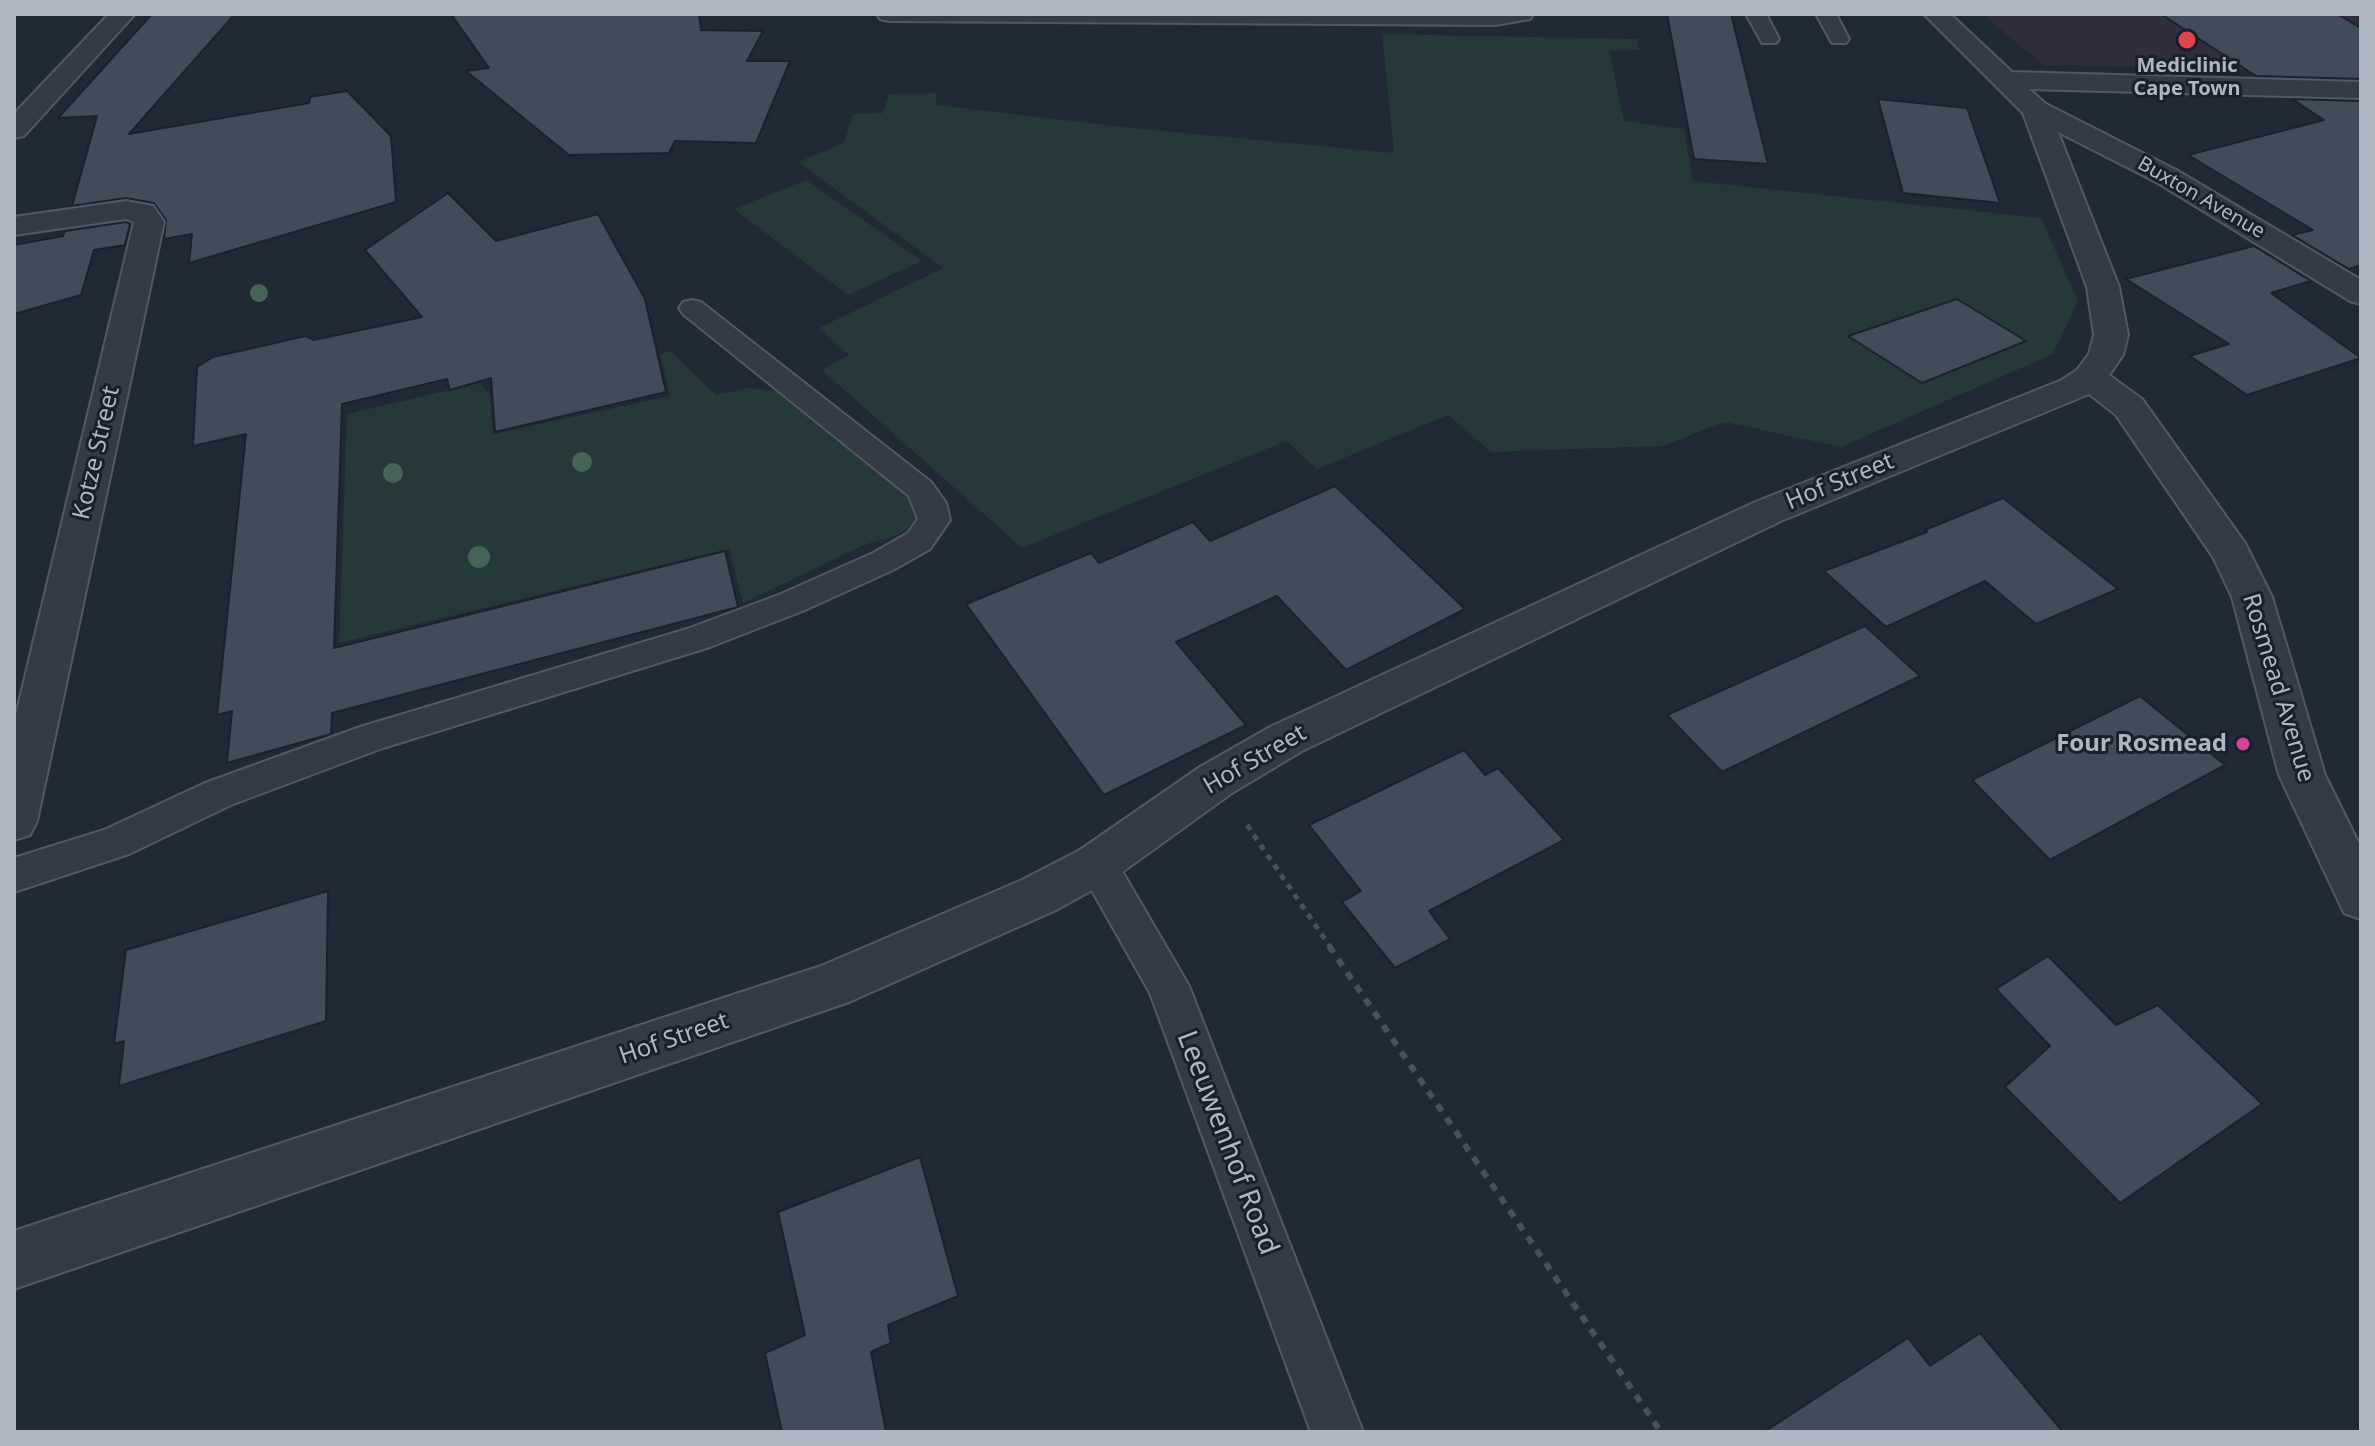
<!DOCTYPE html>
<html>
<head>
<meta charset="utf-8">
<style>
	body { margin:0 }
	#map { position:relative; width:2375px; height:1446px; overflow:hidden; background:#202936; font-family:"Noto Sans",sans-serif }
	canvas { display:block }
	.frame { position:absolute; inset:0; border:16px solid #aeb6c4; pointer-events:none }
</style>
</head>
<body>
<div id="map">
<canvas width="2375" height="1446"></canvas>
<div class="frame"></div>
</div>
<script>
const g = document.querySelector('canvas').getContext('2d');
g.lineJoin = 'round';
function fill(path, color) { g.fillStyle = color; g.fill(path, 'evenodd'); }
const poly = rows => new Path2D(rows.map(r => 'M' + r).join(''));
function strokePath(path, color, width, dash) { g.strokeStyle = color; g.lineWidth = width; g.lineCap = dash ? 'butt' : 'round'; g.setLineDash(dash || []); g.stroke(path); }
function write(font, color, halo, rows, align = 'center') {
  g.font = font + ' "Noto Sans",sans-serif'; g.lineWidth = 6; g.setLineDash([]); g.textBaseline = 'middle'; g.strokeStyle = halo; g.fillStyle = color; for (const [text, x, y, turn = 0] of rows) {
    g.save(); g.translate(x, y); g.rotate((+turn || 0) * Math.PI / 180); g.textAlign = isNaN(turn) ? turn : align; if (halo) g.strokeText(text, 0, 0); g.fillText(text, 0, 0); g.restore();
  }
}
fill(poly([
	[1982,14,2361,14,2361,71,2044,65]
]), '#302e3b');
fill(poly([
	[1382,34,1637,39,1639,50,1609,51,1624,121,1684,129,1693,181,2041,218,2078,301,2053,354,1841,447,1725,422,1662,446,1491,452,1448,415,1317,469,1286,441,1022,548,822,370,849,355,819,328,943,268,798,162,844,143,853,114,883,113,889,94,936,93,936,105,1132,128,1394,153],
	[806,180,922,261,848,295,734,209],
	[671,351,716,395,748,388,780,391,907,495,914,505,915,519,907,530,894,536,864,545,743,603,729,549,339,643,347,414,480,383,490,395,493,434,670,396,660,354]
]), '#25383a');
const building = poly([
	[152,14,235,14,129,134,309,103,310,97,347,91,391,136,396,202,189,263,192,234,164,239,166,220,154,203,126,198,72,206,97,116,58,118,152,14],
	[451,14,699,14,701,30,763,31,747,61,790,61,756,143,675,141,669,153,569,155,466,71,489,68,451,14],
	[1667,14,1731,14,1768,164,1694,159,1667,14],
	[2161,14,2337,14,2361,28,2361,79,2256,76,2161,14],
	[1878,99,1967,108,2000,203,1903,193,1878,99],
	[2292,99,2361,101,2361,265,2349,269,2292,235,2313,230,2188,155,2324,120,2292,99],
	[448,193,496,241,598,214,645,299,666,392,495,432,491,378,450,390,447,379,342,404,334,648,725,551,738,607,332,713,331,734,227,763,232,711,217,715,246,434,193,446,197,367,213,357,306,336,314,340,422,317,365,250,448,193],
	[126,222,130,224,125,245,94,250,81,295,14,314,14,245,63,236,65,231,126,222],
	[2254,246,2311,281,2271,293,2361,358,2247,395,2190,356,2229,344,2126,279,2254,246],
	[1957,299,2026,341,1922,383,1848,336,1957,299],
	[1335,486,1465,609,1346,670,1277,596,1176,642,1246,725,1104,795,966,604,1091,553,1099,563,1193,522,1210,541,1335,486],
	[2003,498,2118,589,2036,624,1985,581,1886,627,1824,571,1927,532,1925,530,2003,498],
	[1865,626,1920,676,1722,772,1667,715,1865,626],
	[2140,696,2225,765,2050,860,1972,780,2140,696],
	[1464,750,1485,775,1498,768,1564,840,1429,911,1450,939,1395,968,1342,902,1361,891,1309,825,1464,750],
	[328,891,326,1021,119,1086,124,1041,114,1044,126,950,328,891],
	[2048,956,2116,1025,2158,1005,2262,1104,2120,1203,2005,1087,2050,1046,1996,989,2048,956],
	[920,1157,958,1296,888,1325,891,1343,871,1352,886,1432,782,1432,765,1353,805,1335,778,1212,920,1157],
	[1980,1333,2063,1432,1764,1432,1908,1338,1930,1366,1980,1333]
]);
fill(building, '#414c5b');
strokePath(building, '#1b222d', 2);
const service = poly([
	[1746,14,1766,14,1779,39,1776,43,1762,43,1746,14],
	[1816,14,1836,14,1849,39,1846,43,1832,43,1816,14],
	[692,300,701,302,931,482,946,503,950,520,930,549,895,569,805,610,710,647,383,748,231,805,129,854,14,892,14,858,104,830,205,783,360,727,687,629,781,594,873,553,908,533,918,519,909,496,683,314,679,308,683,302,692,300],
	[1097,847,1111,852,1189,986,1363,1432,1311,1432,1150,993,1077,864,1083,852,1097,847]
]);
const minor = poly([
	[877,14,1533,14,1530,19,1495,25,889,21,880,19,877,14],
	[1924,14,1950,14,2012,72,2361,82,2361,98,2029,89,2046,104,2178,171,2361,280,2361,304,2350,301,2158,183,2058,132,2119,287,2128,335,2123,355,2109,375,2142,399,2245,543,2272,597,2325,775,2361,848,2361,919,2344,913,2279,775,2232,597,2213,557,2116,415,2089,394,1781,521,1302,751,1232,793,1114,878,1056,910,849,1002,14,1289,14,1231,821,966,1022,880,1080,850,1200,767,1270,727,1753,503,2062,380,2077,370,2089,354,2094,335,2087,287,2023,113,1924,14],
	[126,201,153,206,164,222,37,821,30,835,14,840,14,723,134,222,126,219,14,235,14,217,126,201]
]);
const tertiary = poly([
	[109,14,135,14,24,136,14,138,14,114,109,14]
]);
strokePath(service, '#515965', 4);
strokePath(minor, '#515965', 4);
strokePath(tertiary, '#515965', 4);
strokePath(poly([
	[1247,825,1331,948]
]), '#425457', 5, [6, 6]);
strokePath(poly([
	[1329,946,1661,1432]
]), '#425457', 6, [8, 8]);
fill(service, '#343b47');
fill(minor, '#343b47');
fill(tertiary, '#343b47');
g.fillStyle = '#466357';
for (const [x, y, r] of [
	[259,293,9],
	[582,462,10],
	[393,473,10],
	[479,557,11]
]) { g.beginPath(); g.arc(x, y, r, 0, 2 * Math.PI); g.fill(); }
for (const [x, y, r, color] of [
	[2187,40,10,"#e0444e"],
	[2243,744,8,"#d1479c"]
]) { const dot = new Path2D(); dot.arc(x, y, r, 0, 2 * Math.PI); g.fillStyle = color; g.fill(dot); strokePath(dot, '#19202b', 3); }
write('bold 20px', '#aeb6c4', '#19202b', [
	["Mediclinic",2187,66],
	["Cape Town",2187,89]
]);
write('20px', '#aeb6c4', '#19202b', [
	["Buxton Avenue",2201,198,30]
]);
write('24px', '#aeb6c4', '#19202b', [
	["Kotze Street",97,453,-77],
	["Hof Street",1840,482,-22],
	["Rosmead Avenue",2278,688,73],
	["Hof Street",1255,760,-30],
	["Hof Street",674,1039,-19]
]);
write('bold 24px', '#aeb6c4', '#19202b', [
	["Four Rosmead",2227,744]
], 'right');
write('28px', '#aeb6c4', '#19202b', [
	["Leeuwenhof Road",1227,1143,69]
]);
</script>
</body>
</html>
